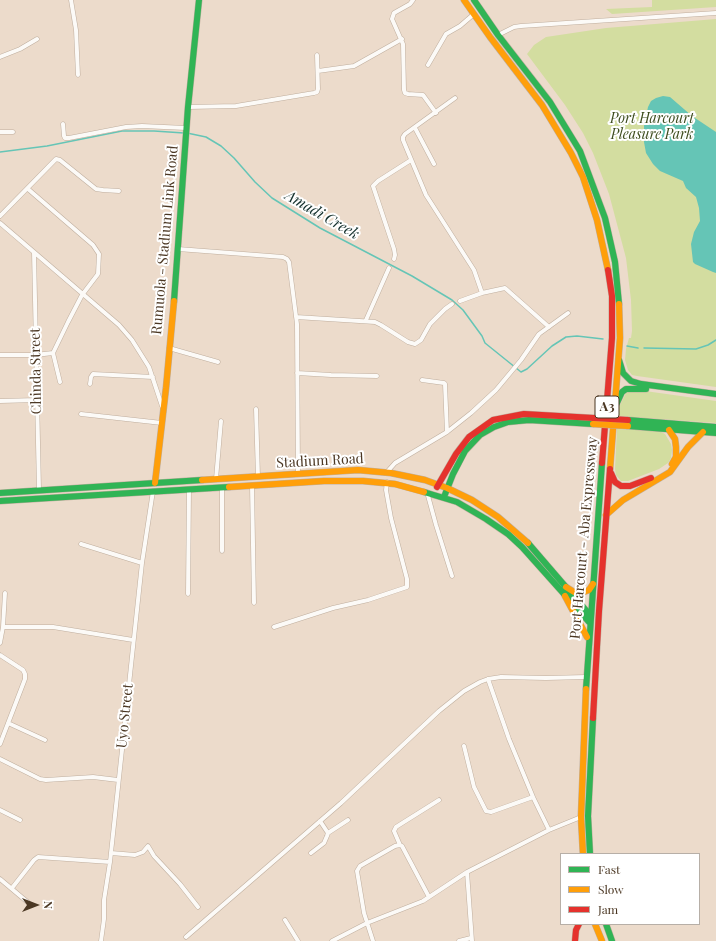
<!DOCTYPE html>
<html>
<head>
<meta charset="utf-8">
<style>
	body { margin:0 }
	#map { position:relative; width:716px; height:941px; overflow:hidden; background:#ecdbcb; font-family:"Playfair Display",serif }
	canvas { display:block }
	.legend { position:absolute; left:560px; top:853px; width:140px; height:72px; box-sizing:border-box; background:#fff; border:1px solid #b7afa7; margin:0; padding:5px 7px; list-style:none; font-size:12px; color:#4b3723 }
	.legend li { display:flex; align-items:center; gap:8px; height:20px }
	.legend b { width:20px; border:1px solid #b7afa7 }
	.north { position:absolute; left:16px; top:885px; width:40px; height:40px; -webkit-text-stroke:3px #fff; paint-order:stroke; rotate:90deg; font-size:11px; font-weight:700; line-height:16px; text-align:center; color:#4b3723 }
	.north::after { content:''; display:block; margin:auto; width:14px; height:18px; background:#4b3723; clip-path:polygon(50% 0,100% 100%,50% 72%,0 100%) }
</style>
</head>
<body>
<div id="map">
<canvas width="716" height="941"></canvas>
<ul class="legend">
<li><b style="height:5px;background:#30b455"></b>Fast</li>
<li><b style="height:5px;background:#ff9f0a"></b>Slow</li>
<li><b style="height:5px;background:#e5322d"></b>Jam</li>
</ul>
<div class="north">N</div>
</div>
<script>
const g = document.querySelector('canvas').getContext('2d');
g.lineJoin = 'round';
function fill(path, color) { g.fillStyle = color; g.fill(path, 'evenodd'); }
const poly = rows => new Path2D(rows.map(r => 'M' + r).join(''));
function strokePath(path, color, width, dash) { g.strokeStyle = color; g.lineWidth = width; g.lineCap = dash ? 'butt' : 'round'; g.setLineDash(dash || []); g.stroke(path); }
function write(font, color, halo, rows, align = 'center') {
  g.font = font + ' "Playfair Display",serif'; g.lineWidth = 4; g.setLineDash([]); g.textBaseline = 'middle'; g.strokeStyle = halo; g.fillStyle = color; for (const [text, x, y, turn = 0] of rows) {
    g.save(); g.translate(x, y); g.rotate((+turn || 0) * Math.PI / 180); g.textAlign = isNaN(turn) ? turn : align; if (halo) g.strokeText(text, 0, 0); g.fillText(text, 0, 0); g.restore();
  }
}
fill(poly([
	[652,0,716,0,716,7,612,14,606,9,652,7],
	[716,19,716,387,637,376,632,375,628,370,625,360,626,349,629,338,631,338,632,331,631,300,626,258,609,194,593,153,583,133,565,105,527,54,534,45,546,37,606,28],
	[638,390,716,401,716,423,617,416,618,409,627,391],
	[617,429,659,431,665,434,671,444,672,450,671,458,668,463,659,469,628,481,621,481,616,475,615,469]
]), '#d3dda0');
fill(poly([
	[663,96,670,97,692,116,716,132,716,273,713,272,695,264,693,262,691,244,694,232,700,221,699,208,696,197,686,188,683,181,660,171,653,164,646,153,644,142,644,126,648,107,651,101,656,98]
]), '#65c5b6');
strokePath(poly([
	[187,133,206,137,221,146,234,158,255,182,272,198,320,228,412,276,452,300,463,310,482,336,485,343,521,372,527,369,552,346,566,337,577,336,603,339],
	[0,152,47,146,122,131,154,131,184,133],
	[627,346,638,348],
	[644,348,696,349,708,345,716,340]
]), '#65c5b6', 1.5);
const street = poly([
	[71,0,76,30,78,75],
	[413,0,410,4,394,13,392,19,403,44,404,90,405,93,408,94,423,95,436,113],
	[498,35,514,27,521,26,716,13],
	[0,57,20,49,37,39],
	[428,65,446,34,460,26,474,14],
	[318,71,354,66,402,39],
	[455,98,405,134,403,137,403,140,426,195,474,270,482,293],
	[188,107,236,106,314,93,317,92,318,89,317,55],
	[63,124,64,136,65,138,69,138,126,127,142,126,186,128],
	[415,128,434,164],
	[0,132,13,132],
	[0,216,56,159,60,160,96,189,103,190,119,191],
	[0,223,119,325,132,340,149,367,162,406],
	[178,249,283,257,287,259,289,262,297,324,298,474],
	[34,252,39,490],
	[394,259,395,255,394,249,373,186,378,181,411,160],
	[460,301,482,293,505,288,549,327],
	[296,317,375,322,381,325,408,342,415,344,421,340,430,324,445,309,452,304],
	[366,320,389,268],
	[169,348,218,362],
	[53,353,60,382],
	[0,355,35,355,53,353,68,322,82,295,98,274,99,254,93,245,28,189],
	[297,373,331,375,377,376],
	[422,380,444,383,445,384,447,432],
	[90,384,91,377,93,374,153,377],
	[0,401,37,400],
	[256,409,258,477],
	[81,414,162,423],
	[387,472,395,463,447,432,471,413,496,390,521,360,539,334,568,313],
	[216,479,221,421],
	[252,485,254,603],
	[222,487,222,551],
	[427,492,436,525,452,576],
	[81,544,142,563],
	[188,594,189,489],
	[3,627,53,627,133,640],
	[274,627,333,608,368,600,407,587,407,579,391,518,386,490,387,482],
	[0,643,3,627,5,593],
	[0,655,23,670,25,674,25,679,0,744],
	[488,679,509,739,533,797,549,830],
	[8,723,45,740],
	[464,746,474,787,486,811,491,812,533,797],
	[0,759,40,779,46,780,93,777,118,780],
	[0,810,20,820],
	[328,833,348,820],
	[111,853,135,855,143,852,148,846,154,856,180,884,198,907],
	[311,853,324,843,327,836,328,833,320,821],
	[467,872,472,941],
	[0,879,31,905],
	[12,888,34,860,38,857,110,862],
	[429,897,402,846,400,845,394,831,396,827,439,800],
	[285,920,298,941],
	[186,937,341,803,439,711,464,691,480,682,488,679,501,677,546,678,586,677],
	[101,941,104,919,104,900,110,862,142,563,153,491],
	[332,941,367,923,423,901,467,872,549,830,581,817],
	[373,941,364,913,357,871,360,866,395,846,400,845],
	[459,941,471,938]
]);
const fast = poly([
	[474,0,498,35,550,102,580,151,605,218,615,262,619,304],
	[174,301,188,107,199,0],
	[619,360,623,373,631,381,641,384,716,394],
	[616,405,622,392,626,389,646,389],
	[628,420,716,427],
	[628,426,716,433],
	[424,492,457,502,486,519,508,534,522,547,589,622],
	[0,493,202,480],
	[444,497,453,474,465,451,480,435,494,427,508,422,529,420,593,424],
	[0,501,229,487],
	[528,543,590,615],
	[586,689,602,463],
	[590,854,588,816,593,718],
	[606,924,612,941]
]);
const slow = poly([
	[464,0,490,37,542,105,571,153,583,177,597,220,608,270],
	[669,430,675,439,676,447,676,457,672,464],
	[610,469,620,338,619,304],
	[202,480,358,470,391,473,425,480,447,488,472,500,498,517,528,543],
	[155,483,166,388,174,301],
	[229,487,324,481,363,481,395,484,424,492],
	[606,515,623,500,670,472,688,447,703,432],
	[566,587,574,592,581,593,589,590,593,584],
	[565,596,587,637],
	[583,854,581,817,586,689],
	[595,924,602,941]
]);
const jam = poly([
	[602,463,612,338,612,296,608,270],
	[611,473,615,482,621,486,630,486,651,478],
	[437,487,456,454,469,437,493,420,524,414,594,418],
	[593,718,599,611,610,469],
	[575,941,576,930,579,924]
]);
strokePath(street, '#bfae9e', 5);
strokePath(fast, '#bfae9e', 7);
strokePath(slow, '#bfae9e', 7);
strokePath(jam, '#bfae9e', 7);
strokePath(street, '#fcfaf7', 4);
strokePath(fast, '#30b455', 6);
strokePath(slow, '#ff9f0a', 6);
strokePath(jam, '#e5322d', 6);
const slowBridge = poly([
	[593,424,628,426]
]);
const jamBridge = poly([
	[594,418,628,420]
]);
strokePath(slowBridge, '#bfae9e', 7, []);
strokePath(jamBridge, '#bfae9e', 7, []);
strokePath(slowBridge, '#ff9f0a', 6);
strokePath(jamBridge, '#e5322d', 6);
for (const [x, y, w] of [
	[607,407,24]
]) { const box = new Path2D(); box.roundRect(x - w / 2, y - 11, w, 22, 3); g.fillStyle = '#fff'; g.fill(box); strokePath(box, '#4b3723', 1); }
write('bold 13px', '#4b3723', null, [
	["A3",607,407]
]);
write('italic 14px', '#3e4d1f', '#fff', [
	["Port Harcourt",652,119],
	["Pleasure Park",652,135]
]);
write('14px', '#4b3723', '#fff', [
	["Rumuola - Stadium Link Road",165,240,-85],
	["Chinda Street",36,371,-91],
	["Stadium Road",320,461,-3],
	["Port Harcourt - Aba Expressway",584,538,-85],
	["Uyo Street",125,716,-84]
]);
write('italic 15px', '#15312e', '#fff', [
	["Amadi Creek",322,215,30]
]);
</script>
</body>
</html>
